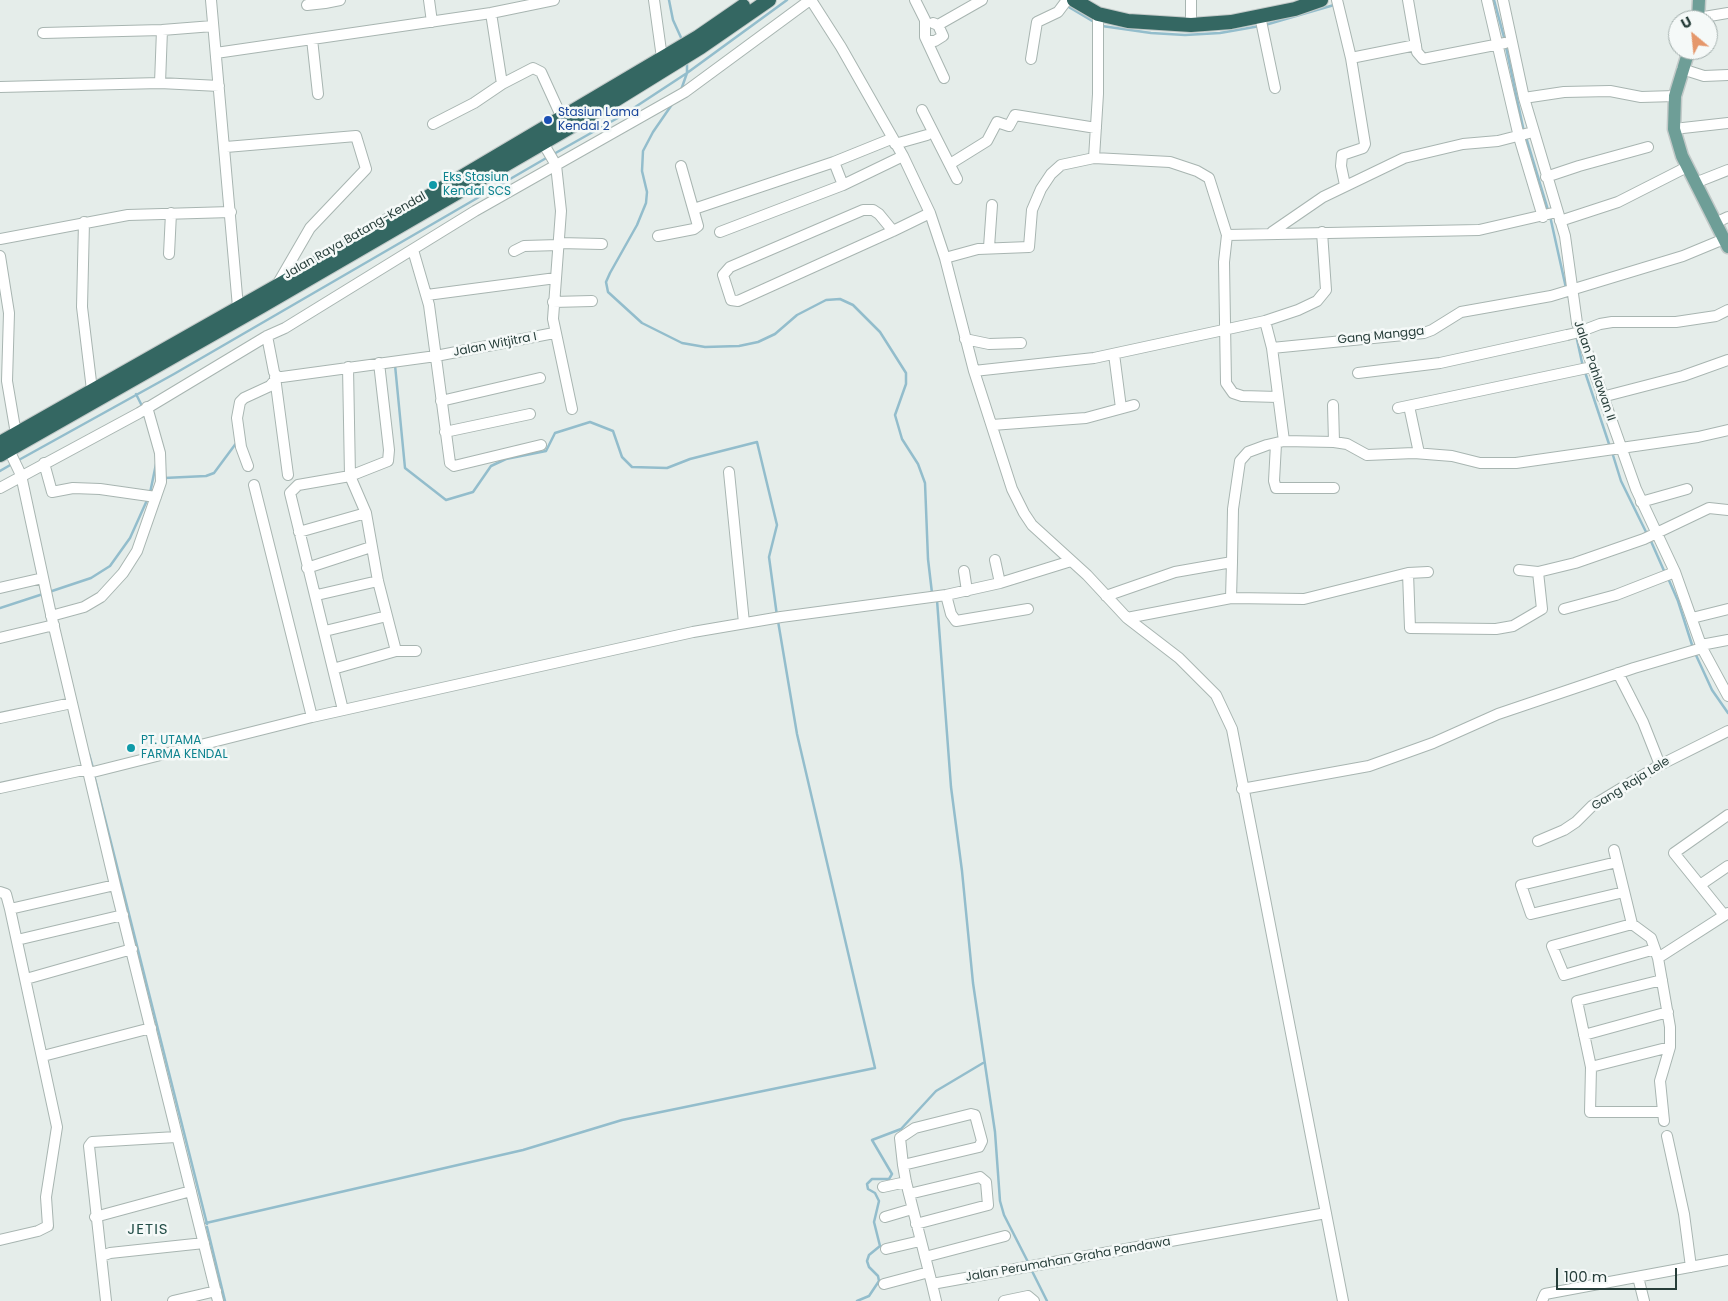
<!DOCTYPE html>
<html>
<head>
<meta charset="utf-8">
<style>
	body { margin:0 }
	#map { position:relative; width:1728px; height:1301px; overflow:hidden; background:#e5edea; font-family:Poppins,sans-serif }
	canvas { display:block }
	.north { position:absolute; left:1668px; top:10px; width:50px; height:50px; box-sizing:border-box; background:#f5f9f8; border:1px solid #a2aeac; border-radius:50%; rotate:332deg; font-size:14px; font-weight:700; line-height:20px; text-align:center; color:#263d39 }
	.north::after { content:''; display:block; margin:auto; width:18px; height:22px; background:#e5976b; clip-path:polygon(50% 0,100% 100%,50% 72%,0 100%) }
	.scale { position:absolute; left:1556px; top:1268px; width:121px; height:22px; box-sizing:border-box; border:2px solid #263d39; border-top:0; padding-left:6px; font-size:15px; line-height:18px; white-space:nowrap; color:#263d39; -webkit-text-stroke:4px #f5f9f8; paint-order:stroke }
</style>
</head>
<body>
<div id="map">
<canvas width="1728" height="1301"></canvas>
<div class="north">U</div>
<div class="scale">100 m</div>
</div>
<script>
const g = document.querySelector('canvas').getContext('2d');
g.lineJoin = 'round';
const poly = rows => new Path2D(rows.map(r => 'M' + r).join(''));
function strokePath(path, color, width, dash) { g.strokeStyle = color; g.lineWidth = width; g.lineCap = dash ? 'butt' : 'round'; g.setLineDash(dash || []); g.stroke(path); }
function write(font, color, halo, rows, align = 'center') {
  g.font = font + ' Poppins,sans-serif'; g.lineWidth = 5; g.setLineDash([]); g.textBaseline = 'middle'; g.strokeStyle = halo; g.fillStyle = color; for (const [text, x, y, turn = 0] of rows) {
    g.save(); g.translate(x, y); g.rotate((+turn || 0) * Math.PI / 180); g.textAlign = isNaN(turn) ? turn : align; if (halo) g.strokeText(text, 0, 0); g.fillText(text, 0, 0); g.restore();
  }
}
strokePath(poly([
	[669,0,673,20,683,42],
	[1494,0,1505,41],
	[1067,6,1094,22],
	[1265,25,1334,5],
	[1102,26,1151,33,1185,35,1220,33,1260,26],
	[1506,47,1524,132],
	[681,90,687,73,687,62],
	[673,103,653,132,643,151,642,171,647,192,646,203,637,225,610,273,606,282,608,292,642,323,682,343,705,347,739,346,758,342,775,334,797,315,826,300,840,299,853,305,880,332,906,373,906,384,895,415,902,439,918,464,925,483,928,559,932,593],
	[1526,137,1548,210],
	[552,155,623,115,687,73,787,0],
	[1550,216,1566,288],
	[1576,335,1583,367],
	[395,365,405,468,446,500,473,492,491,466,506,459,546,451,555,433,590,422,613,431,622,457,632,467,667,468,690,459,757,442,777,525,769,557,777,616],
	[1585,372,1610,447],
	[136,394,143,408],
	[1612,452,1621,481,1647,534],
	[17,461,174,374,548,157],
	[0,471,12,464],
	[164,478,206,476,214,473,237,442],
	[150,493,156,464],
	[1650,539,1665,573],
	[1668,578,1678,601,1693,648],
	[49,592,91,578,110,566,130,538,148,498],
	[937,600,951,787,962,871,973,983,995,1132,1000,1201,1004,1215,1029,1264],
	[0,608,43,594],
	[1695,653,1712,690,1728,713],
	[89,754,93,768],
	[94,775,207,1224],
	[206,1223,523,1150,622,1120,875,1068,797,734,778,621],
	[207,1227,225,1301],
	[1031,1269,1047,1301],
	[857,1301,869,1296,879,1281,878,1276,869,1267,867,1261,869,1255,880,1246,874,1222,879,1201,875,1193,868,1189,867,1184,872,1179,889,1179,892,1174,872,1140,901,1129,936,1091,983,1063]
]), '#93bdcc', 2.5);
const minor = poly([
	[211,0,238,307],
	[325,0,325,3,340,0],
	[429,0,432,22],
	[654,0,662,58],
	[811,0,841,47,903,156,930,213,945,258,974,371,1012,489,1024,513,1032,525,1087,575,1127,618,1179,658,1216,695,1232,729,1343,1301],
	[915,0,925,20,925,37,944,78],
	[1337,0,1351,58,1365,144,1363,148,1342,155,1341,166,1345,185],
	[1408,0,1417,52,1423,59,1505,43],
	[1487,0,1519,137,1543,217],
	[1503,0,1524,98,1565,236,1577,323,1636,489,1675,572,1702,648,1728,696],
	[307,5,325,3],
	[491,13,502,84],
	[1260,16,1275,88],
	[1698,18,1728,13],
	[938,25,982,0],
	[1191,25,1191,0],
	[162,30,160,83,219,86],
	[43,33,162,30,213,26],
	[312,39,318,94],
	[928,41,935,41,943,36,938,25,933,23],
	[216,53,491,13,554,0],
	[1351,58,1416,45],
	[1031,59,1037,22,1058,12,1067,0],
	[1682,69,1704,76,1728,75],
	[0,87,160,83],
	[1524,98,1564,92,1610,91,1641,97,1675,96],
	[922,110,957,179],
	[433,124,474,103,502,84,533,68,541,72,562,118],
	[1674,129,1728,123],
	[543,143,556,165,561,211,553,319,572,409],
	[895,144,927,135],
	[226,147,356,136,366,169,310,228,277,285],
	[1094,158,1098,94,1098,14],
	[950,164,987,141,997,122,1009,126,1015,115,1096,128],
	[1546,177,1579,166,1648,147],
	[1695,183,1728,170],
	[843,185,903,156],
	[694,209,834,162],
	[1560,221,1618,202,1687,167],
	[84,222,82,307,92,390],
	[1715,223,1728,217],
	[893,231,879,214,873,210,863,210,730,267,723,275,731,300,738,301,893,231,930,213],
	[720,232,843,185,834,162,891,139],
	[1272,232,1323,197,1404,158,1463,144,1498,141,1533,132],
	[1227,235,1224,262,1226,383,1233,393,1242,396,1278,397],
	[658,236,694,229,698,226,681,166],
	[0,239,128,215,231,212],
	[559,243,602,244],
	[989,247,992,205],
	[413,250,429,305,450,463,454,466,541,445],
	[514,251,524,246,559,245],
	[169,254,171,213],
	[0,256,9,313,7,381,16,434],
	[945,258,978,249,1029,247,1032,210,1041,189,1051,174,1061,165,1094,158,1170,162,1197,171,1209,178,1227,235,1479,230,1557,212],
	[427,295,556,278],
	[553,302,592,301],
	[1265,321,1272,348,1424,333,1432,330,1461,312,1551,296,1683,256,1724,239],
	[1579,332,1600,324,1612,322,1676,322,1716,316,1728,310],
	[267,336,274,372,277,377,282,377,436,356,554,333],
	[965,339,989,344,1021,343],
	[1272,348,1284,441],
	[1114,354,1121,408],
	[348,367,350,476,366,513,378,581,396,651],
	[974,371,1094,358,1265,321,1298,310,1317,301,1326,290,1322,232],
	[1358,373,1440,363,1567,335],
	[275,377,288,475],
	[1602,397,1683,376,1728,360],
	[441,401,540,378],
	[1333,405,1334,442],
	[1409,406,1419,453],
	[1398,408,1592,367],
	[992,425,1086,418,1134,405],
	[445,432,530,414],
	[1276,444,1274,481,1276,488,1334,488],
	[9,450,21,475,50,610,115,885,218,1301],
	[44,463,52,492,73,488,100,489,156,497],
	[248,466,241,447,237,418,240,402,244,398,270,386,275,380],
	[729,472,744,623],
	[254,485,312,717],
	[0,488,139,413,267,336,285,328,475,211,685,92,810,0],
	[1641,502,1687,489],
	[299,532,366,513],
	[995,560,1000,583],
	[307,568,371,547],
	[1519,570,1538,572,1575,563,1644,539,1709,508,1728,510],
	[964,571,967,591],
	[1408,573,1410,628,1496,629,1513,626,1542,609,1538,572],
	[0,588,43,578],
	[317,595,378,581],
	[946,595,951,614,956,621,1028,609],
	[1106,596,1175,572,1232,562,1233,509,1240,461,1248,452,1267,445,1284,441,1334,442,1347,444,1367,455,1414,453,1452,456,1480,463,1516,463,1698,437,1728,430],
	[1231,598,1232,562],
	[1564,609,1616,595,1675,572],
	[51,616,84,607,101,597,123,573,137,551,161,482,160,453,147,407],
	[1127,618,1231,598,1304,599,1408,573,1428,572],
	[1692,618,1728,609],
	[325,631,387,616],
	[0,638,54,625],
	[1701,645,1728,640],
	[333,669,396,651,416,651],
	[1618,673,1643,722,1660,765],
	[343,710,290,493,298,485,350,476,388,461,389,450,379,363],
	[0,718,72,703],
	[89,773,312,717,693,632,781,617,946,595,1000,583,1071,561],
	[0,788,88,769],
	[1242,789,1369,766,1433,743,1498,714,1634,668,1702,648],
	[1538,841,1564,830,1576,822,1592,806,1660,765,1728,731],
	[1614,850,1632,924,1651,938,1658,958,1670,1027,1670,1047,1660,1081,1664,1121],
	[1617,862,1521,885,1531,914,1624,892],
	[1700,885,1728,866],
	[0,892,6,894,10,909],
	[1724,915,1674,853,1728,815],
	[1632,924,1552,946,1564,975,1655,949],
	[17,940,123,915],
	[1658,958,1728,913],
	[26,979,132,949],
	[1662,980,1577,1001,1591,1067,1590,1112,1662,1112],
	[1584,1035,1668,1012],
	[43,1056,151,1028],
	[1591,1067,1670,1047],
	[1667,1136,1684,1214,1691,1267],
	[903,1165,979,1147,982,1141,975,1115,971,1114,915,1128,900,1138,903,1165,906,1182,932,1284,1326,1213],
	[883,1187,906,1182],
	[909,1194,980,1177,986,1182,988,1205,916,1224],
	[95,1217,191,1191],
	[885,1217,912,1209],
	[0,1240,38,1231,48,1226,46,1197,57,1127,10,909,115,885],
	[886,1249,920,1241],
	[102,1256,110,1253,204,1243],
	[925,1257,1005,1236],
	[1638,1277,1644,1301],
	[884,1284,929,1272],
	[932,1284,936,1301],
	[106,1301,89,1146,92,1142,176,1137],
	[173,1301,216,1291],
	[1004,1301,1028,1296,1034,1301],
	[1542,1301,1545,1294,1728,1260]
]);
const major = poly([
	[1698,20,1699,0],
	[1689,50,1675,96,1674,129,1682,156,1728,247]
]);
const highway = poly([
	[1074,0,1098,14,1128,21,1191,25,1231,22,1295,9,1321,0],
	[0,443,284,282,698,37,743,6],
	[0,455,262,306,591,115,701,47,769,0]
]);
strokePath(minor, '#a8b5b1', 12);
strokePath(major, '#c2c9c8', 15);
strokePath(highway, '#c2c9c8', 16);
strokePath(minor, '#fff', 10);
strokePath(major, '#6e9e97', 12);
strokePath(highway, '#346762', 14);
const minorBridge = poly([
	[1567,335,1580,332]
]);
strokePath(minorBridge, '#a8b5b1', 12, []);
strokePath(minorBridge, '#fff', 10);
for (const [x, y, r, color] of [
	[548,120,5,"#1a4fb4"],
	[433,185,5,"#0f9aa8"],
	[131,748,5,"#0f9aa8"]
]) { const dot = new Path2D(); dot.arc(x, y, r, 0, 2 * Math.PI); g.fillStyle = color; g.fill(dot); strokePath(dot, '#f5f9f8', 2); }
write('12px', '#164399', '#f5f9f8', [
	["Stasiun Lama",558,113],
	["Kendal 2",558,127]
], 'left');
write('12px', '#0d838f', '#f5f9f8', [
	["Eks Stasiun",443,178],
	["Kendal SCS",443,192],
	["PT. UTAMA",141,741],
	["FARMA KENDAL",141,755]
], 'left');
write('12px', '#263d39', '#f5f9f8', [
	["Jalan Raya Batang-Kendal",355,236,-30],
	["Gang Mangga",1381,336,-6],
	["Jalan Witjitra I",495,345,-11],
	["Jalan Pahlawan II",1594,371,71],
	["Gang Raja Lele",1631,784,-32],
	["Jalan Perumahan Graha Pandawa",1068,1260,-10]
]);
g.letterSpacing = '1px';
write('15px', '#234e48', '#f5f9f8', [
	["JETIS",148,1230]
]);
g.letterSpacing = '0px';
</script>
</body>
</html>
